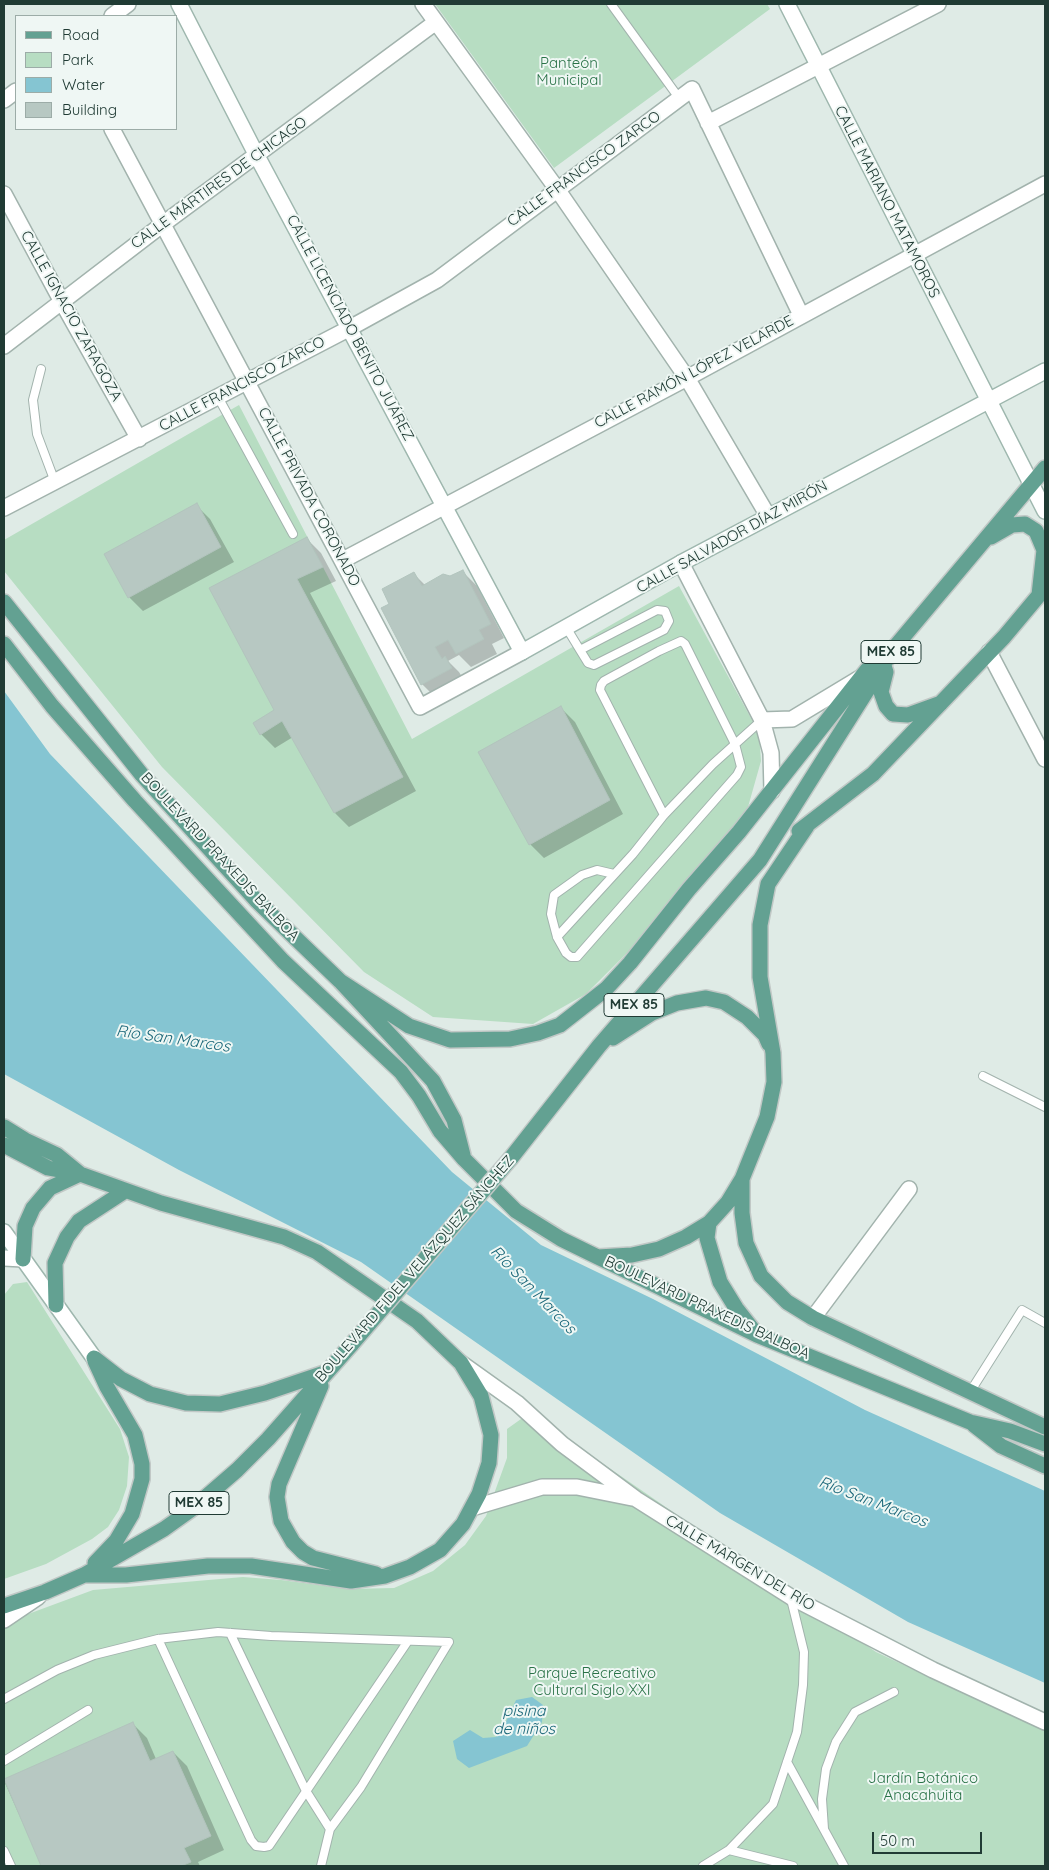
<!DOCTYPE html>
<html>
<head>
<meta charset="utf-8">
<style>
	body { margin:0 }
	#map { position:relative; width:1049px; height:1870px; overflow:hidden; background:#dfebe6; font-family:Quicksand,sans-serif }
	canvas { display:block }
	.frame { position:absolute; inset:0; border:5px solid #203b34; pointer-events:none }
	.legend { position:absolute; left:15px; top:15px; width:162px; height:115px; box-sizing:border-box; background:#eff7f4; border:1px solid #9caca7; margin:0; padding:6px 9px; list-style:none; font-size:15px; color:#203b34 }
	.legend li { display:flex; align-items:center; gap:10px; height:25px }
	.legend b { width:25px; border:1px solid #9caca7 }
	.scale { position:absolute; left:872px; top:1832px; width:110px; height:22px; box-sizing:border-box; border:2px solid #203b34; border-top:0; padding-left:6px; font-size:15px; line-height:18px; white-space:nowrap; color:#203b34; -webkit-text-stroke:4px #eff7f4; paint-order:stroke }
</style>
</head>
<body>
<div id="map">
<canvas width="1049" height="1870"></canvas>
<div class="frame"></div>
<ul class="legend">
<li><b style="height:6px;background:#63a192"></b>Road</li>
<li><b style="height:14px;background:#b7ddc2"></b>Park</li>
<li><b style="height:14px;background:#85c5d2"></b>Water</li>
<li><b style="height:14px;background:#b7c8c2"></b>Building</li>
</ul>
<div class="scale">50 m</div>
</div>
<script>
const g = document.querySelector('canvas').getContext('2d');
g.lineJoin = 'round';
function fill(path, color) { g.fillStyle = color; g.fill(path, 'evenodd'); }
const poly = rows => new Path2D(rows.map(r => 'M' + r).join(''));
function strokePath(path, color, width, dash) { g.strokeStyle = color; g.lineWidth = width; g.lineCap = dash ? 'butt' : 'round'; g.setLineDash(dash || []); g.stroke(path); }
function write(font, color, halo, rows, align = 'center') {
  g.font = font + ' Quicksand,sans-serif'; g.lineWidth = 4; g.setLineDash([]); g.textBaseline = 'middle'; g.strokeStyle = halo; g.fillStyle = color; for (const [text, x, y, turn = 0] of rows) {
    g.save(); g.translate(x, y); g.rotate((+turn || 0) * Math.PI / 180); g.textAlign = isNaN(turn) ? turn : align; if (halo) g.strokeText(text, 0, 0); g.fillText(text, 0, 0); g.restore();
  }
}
fill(poly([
	[435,4,767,4,770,9,554,168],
	[239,405,412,739,679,586,759,733,761,761,748,807,737,828,658,922,586,994,533,1024,433,1017,364,972,162,767,4,571,4,540],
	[27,1282,120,1429,129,1457,127,1486,119,1510,108,1527,92,1539,46,1564,4,1579,4,1295,13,1284],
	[521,1419,541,1421,876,1652,1045,1731,1045,1866,4,1866,4,1623,93,1590,243,1577,281,1580,349,1589,394,1588,433,1571,465,1545,486,1516,507,1458,507,1429]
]), '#b7ddc2');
fill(poly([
	[4,691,50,754,452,1172,541,1245,653,1299,865,1410,1045,1491,1045,1683,908,1622,720,1513,361,1262,179,1170,4,1074],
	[532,1697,543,1705,542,1722,527,1746,469,1768,457,1759,453,1741,470,1730,483,1738,496,1737,504,1726,516,1700]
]), '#85c5d2');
fill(poly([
	[196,505,210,519,234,562,143,611,129,597],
	[307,539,321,553,336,581,310,593,416,791,349,827,335,813,293,737,275,748,261,734,275,710,211,589],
	[463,572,477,586,504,638,492,644,497,654,471,667,459,655,448,661,459,672,465,682,436,698,422,684,391,604,414,574,425,585],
	[561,708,575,722,623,814,544,858,530,844,480,753],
	[133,1724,147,1738,156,1759,173,1752,187,1766,224,1850,198,1862,200,1866,42,1866,4,1781]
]), '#0003');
const building = poly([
	[197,503,221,547,128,598,104,554,197,503],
	[307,537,323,567,297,579,403,777,334,813,282,721,260,735,253,723,274,710,209,588,307,537],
	[463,570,491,624,479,630,484,639,456,654,448,640,435,647,442,659,445,656,452,668,421,685,381,608,389,604,382,589,414,572,422,586,443,574,450,576,463,570],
	[561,706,610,800,529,845,478,752,561,706],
	[133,1722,150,1761,173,1751,211,1836,184,1848,191,1862,181,1866,41,1866,4,1779,133,1722]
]);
fill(building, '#b7c8c2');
strokePath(building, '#b2c4bd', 1);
const lane = poly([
	[611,4,679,98],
	[41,369,33,400,37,434,55,482],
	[218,397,293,534],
	[566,627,580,650,588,663,594,665,664,630,669,621,665,611,657,610,580,650],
	[614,874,597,870,582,875,554,895,551,914,557,937,566,953,571,957,577,957,737,775,741,767,735,744,685,644,681,641,659,651,604,681,601,685,600,690,664,815],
	[557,937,633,854,664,815,713,764,762,720],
	[983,1076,1045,1107],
	[970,1392,1022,1310,1045,1323],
	[230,1633,306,1791,330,1829],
	[158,1639,251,1840,256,1846,264,1847,269,1846,408,1641],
	[4,1699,57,1670,94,1655,158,1639,218,1632,271,1636,449,1642,361,1787,330,1829,321,1866],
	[4,1761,88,1710],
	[787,1762,844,1866],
	[824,1829,822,1799,826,1769,836,1742,855,1712,894,1692],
	[729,1850,793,1866],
	[4,1851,11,1866],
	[703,1866,729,1850,773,1804,797,1732,803,1685,804,1652,791,1599]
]);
const street = poly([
	[423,4,557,189,687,378,768,516],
	[112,16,128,4],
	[4,100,16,91],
	[708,123,938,4],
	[112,129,420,707,522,652],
	[4,194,62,302,139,439],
	[4,346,163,224,436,22],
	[4,508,350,328,437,280,692,89,801,315],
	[343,560,687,378,1045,184],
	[681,563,762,720,771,753,772,791],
	[989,652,1045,759],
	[762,720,792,719,860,678],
	[4,1258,23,1259],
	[813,1318,909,1189],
	[461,1363,517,1403,562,1444,636,1499,791,1597,933,1670,1045,1722],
	[472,1508,542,1487,577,1487,632,1498],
	[4,1620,38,1597]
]);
const secondary = poly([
	[179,4,257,156,522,652,681,563,1045,371],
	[787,4,1045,511],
	[4,1232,94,1358]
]);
const primary = poly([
	[991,537,1012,525,1025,524,1036,531,1044,550,1039,595],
	[4,602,142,775,256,900,340,981,433,1081,454,1120,463,1155],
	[4,644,52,706,135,801,283,961,401,1072,419,1096,440,1131,464,1159,516,1211,561,1239,757,1335,970,1422,1010,1431,1045,1444],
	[799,831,873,774,1004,637,1045,588],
	[340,981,409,1026,450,1040,510,1039,538,1033,560,1025,606,989,630,963,689,889,739,832,867,670,876,665,884,666,886,672,881,692,886,706,893,714,908,715,941,703],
	[613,1038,652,1013,677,1003,706,998,724,1002,747,1017,765,1035,769,1044],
	[4,1127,25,1140,57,1155,79,1173],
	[4,1145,48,1168,80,1174,161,1203,284,1237,317,1252,417,1321,461,1363,481,1396,491,1435,489,1463,479,1494,463,1524,440,1550,410,1567,385,1576,351,1581,251,1566,208,1566,126,1575,84,1575],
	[511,1158,599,1046,760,860,894,648,1045,468],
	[742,1180,742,1213,746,1243,761,1276,787,1302,813,1318,1045,1427],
	[709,1223,707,1238,720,1282,736,1308,754,1331],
	[598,1257,632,1255,659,1249,686,1237,709,1223,728,1202,742,1179,767,1117,774,1082,773,1053,760,977,760,925,768,884,807,826],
	[23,1259,25,1226,33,1208,50,1188,80,1174],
	[56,1305,55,1263,67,1237,79,1221,125,1191],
	[94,1358,121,1379,150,1394,186,1403,220,1404,265,1393,327,1372],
	[95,1361,107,1387,135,1435,142,1464,142,1479,132,1514,116,1541,95,1563],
	[321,1386,279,1484,277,1497,281,1521,293,1542,303,1552,313,1558,376,1574],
	[974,1425,1001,1446,1045,1466],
	[4,1606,45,1592,84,1575,164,1529,192,1509,237,1470,268,1439,352,1344]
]);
strokePath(lane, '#a2b3ad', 10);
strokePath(street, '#a2b3ad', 18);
strokePath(secondary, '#9eb7ae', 18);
strokePath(primary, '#c1c8c6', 18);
strokePath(lane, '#fff', 8);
strokePath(street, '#fff', 15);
strokePath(secondary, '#fff', 15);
strokePath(primary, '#63a192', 15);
const primaryBridge = poly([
	[352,1344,511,1158]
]);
strokePath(primaryBridge, '#c1c8c6', 18, []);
strokePath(primaryBridge, '#63a192', 15);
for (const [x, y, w] of [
	[891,652,60],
	[634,1005,60],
	[199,1503,60]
]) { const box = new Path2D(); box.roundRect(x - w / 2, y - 11.5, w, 23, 4); g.fillStyle = '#eff7f4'; g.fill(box); strokePath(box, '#203b34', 1); }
write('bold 14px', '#203b34', null, [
	["MEX 85",891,652],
	["MEX 85",634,1005],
	["MEX 85",199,1503]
]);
write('15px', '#297247', '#eff7f4', [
	["Panteón",569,63],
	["Municipal",569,80],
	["Parque Recreativo",592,1673],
	["Cultural Siglo XXI",592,1690],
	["Jardín Botánico",923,1778],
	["Anacahuita",923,1795]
]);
write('15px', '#203b34', '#eff7f4', [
	["CALLE FRANCISCO ZARCO",584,169,-36],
	["CALLE MÁRTIRES DE CHICAGO",219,183,-36],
	["CALLE MARIANO MATAMOROS",887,202,63],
	["CALLE IGNACIO ZARAGOZA",71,316,61],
	["CALLE LICENCIADO BENITO JUÁREZ",350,328,62],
	["CALLE RAMÓN LÓPEZ VELARDE",694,372,-28],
	["CALLE FRANCISCO ZARCO",242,384,-28],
	["CALLE PRIVADA CORONADO",309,497,62],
	["CALLE SALVADOR DÍAZ MIRÓN",732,537,-29],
	["BOULEVARD PRAXEDIS BALBOA",220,857,47],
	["BOULEVARD FIDEL VELÁZQUEZ SÁNCHEZ",415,1269,-49],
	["BOULEVARD PRAXEDIS BALBOA",707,1308,25],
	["CALLE MARGEN DEL RÍO",740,1563,31]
]);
write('italic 16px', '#196678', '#eff7f4', [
	["Río San Marcos",173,1039,8],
	["Río San Marcos",533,1290,46],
	["Río San Marcos",873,1502,21],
	["pisina",524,1711],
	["de niños",524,1729]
]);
</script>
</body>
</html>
